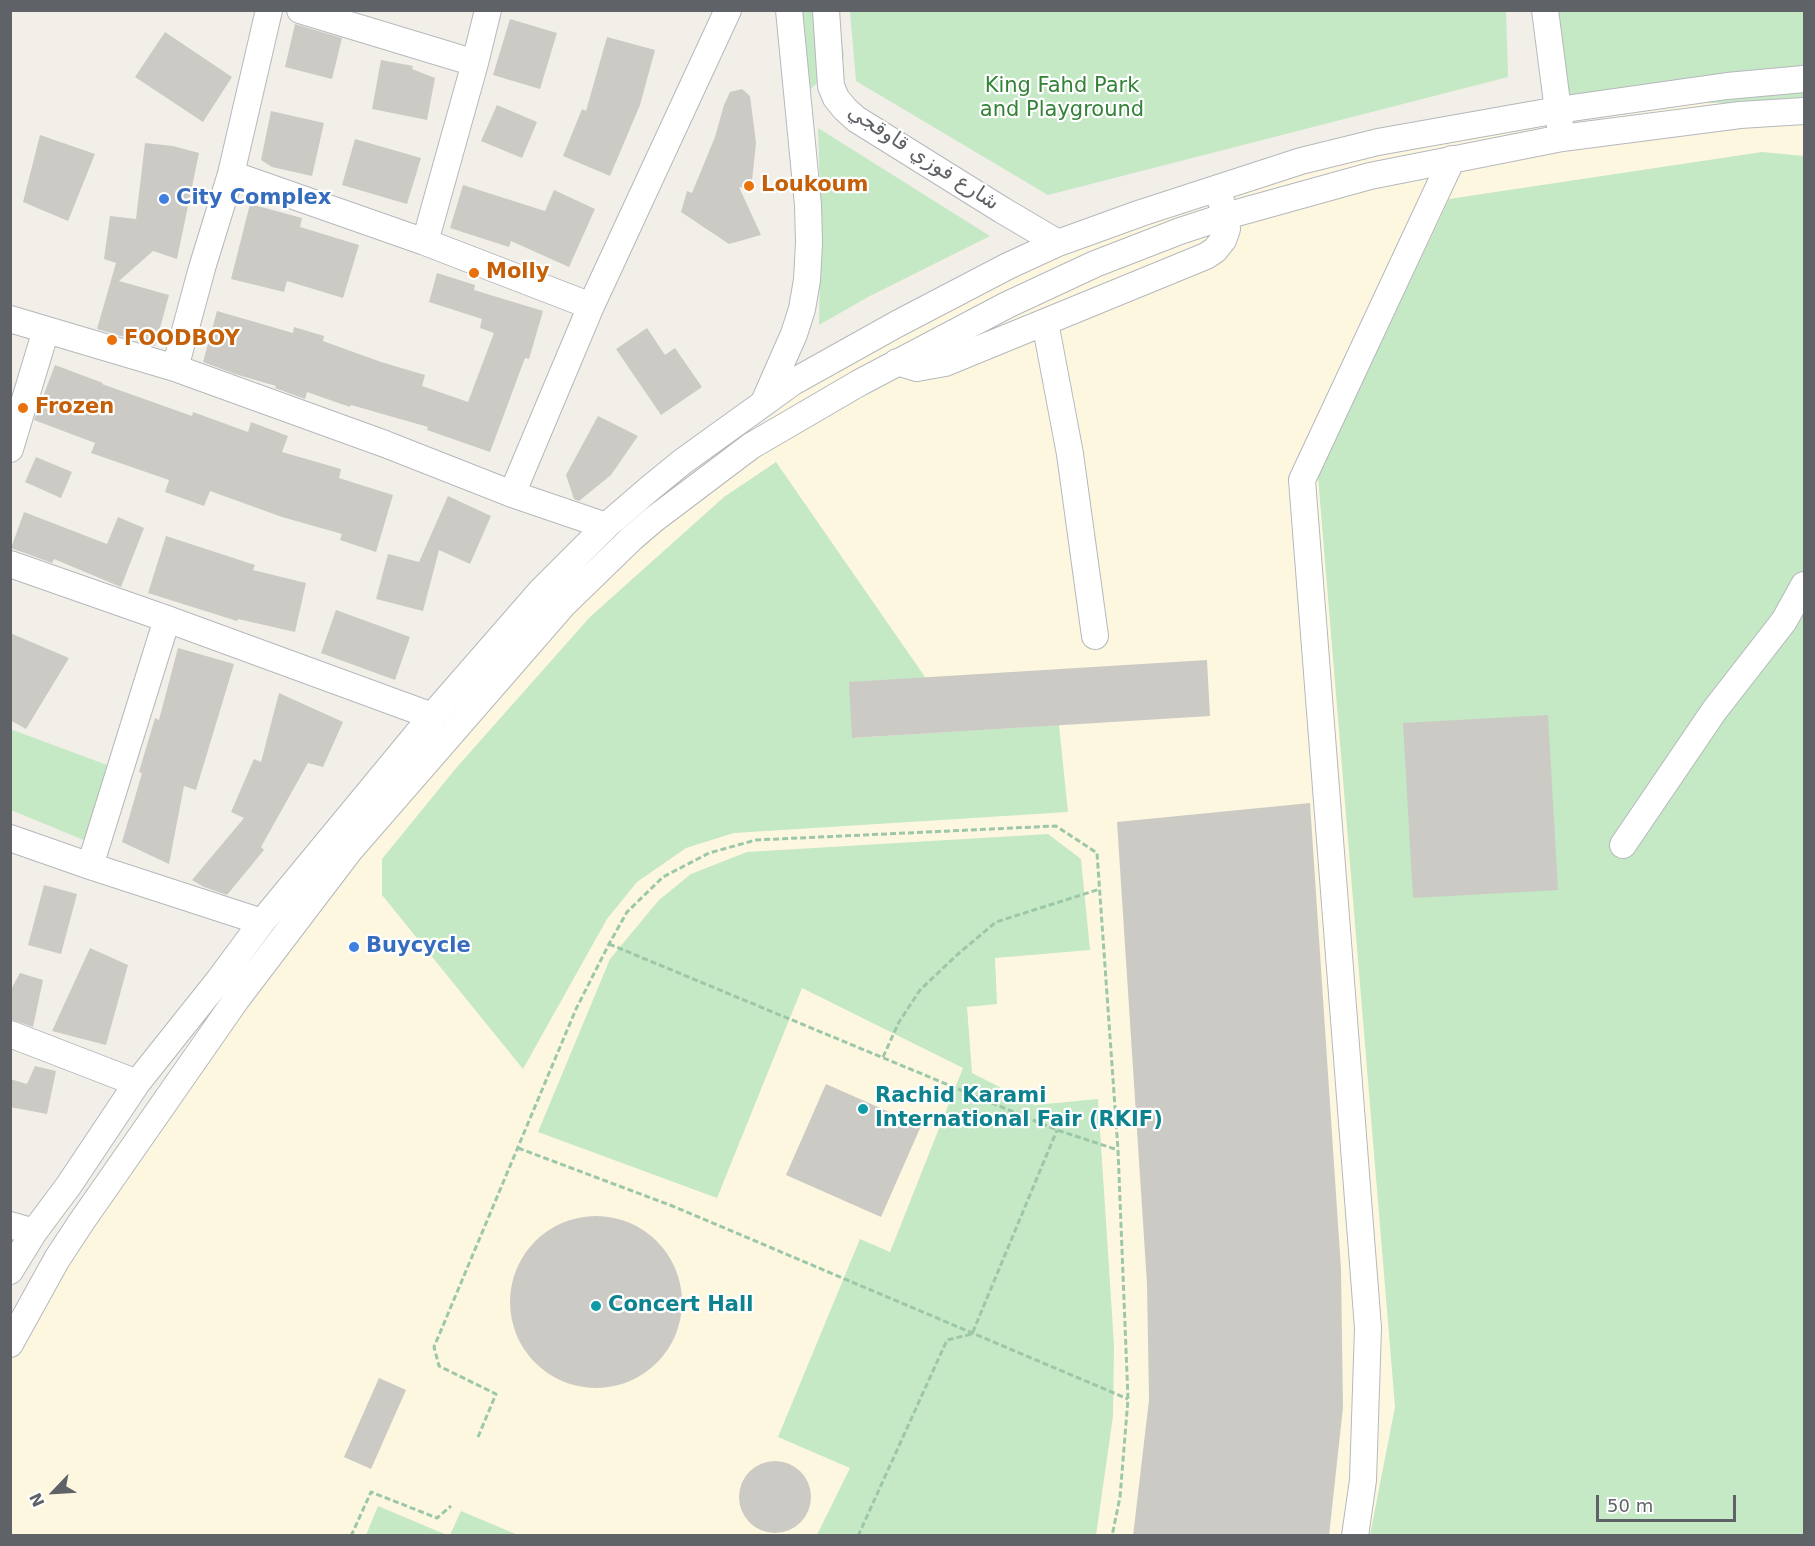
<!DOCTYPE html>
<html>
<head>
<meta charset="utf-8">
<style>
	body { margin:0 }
	#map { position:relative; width:1815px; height:1546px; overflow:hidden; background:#f1efe8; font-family:"DejaVu Sans",sans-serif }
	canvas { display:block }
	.frame { position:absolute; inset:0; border:12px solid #5f6368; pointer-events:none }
	.north { position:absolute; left:24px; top:1462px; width:60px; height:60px; -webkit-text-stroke:4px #fff; paint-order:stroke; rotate:245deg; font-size:16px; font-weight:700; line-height:24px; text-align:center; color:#5f6368 }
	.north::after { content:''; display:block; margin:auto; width:21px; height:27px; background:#5f6368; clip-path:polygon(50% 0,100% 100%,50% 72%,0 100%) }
	.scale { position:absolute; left:1596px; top:1495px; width:140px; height:27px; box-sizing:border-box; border:3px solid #5f6368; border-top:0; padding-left:8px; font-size:18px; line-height:21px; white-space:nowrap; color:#5f6368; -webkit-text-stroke:4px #fff; paint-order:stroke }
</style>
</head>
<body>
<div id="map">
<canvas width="1815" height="1546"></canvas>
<div class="frame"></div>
<div class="north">N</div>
<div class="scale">50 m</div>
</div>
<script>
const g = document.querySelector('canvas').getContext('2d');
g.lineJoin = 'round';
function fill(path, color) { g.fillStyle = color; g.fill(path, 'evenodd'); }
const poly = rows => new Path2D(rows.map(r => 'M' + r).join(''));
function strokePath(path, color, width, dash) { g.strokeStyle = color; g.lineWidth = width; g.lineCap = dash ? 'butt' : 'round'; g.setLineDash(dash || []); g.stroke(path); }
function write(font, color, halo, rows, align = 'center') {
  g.font = font + ' "DejaVu Sans",Vazirmatn,sans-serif'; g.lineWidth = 4.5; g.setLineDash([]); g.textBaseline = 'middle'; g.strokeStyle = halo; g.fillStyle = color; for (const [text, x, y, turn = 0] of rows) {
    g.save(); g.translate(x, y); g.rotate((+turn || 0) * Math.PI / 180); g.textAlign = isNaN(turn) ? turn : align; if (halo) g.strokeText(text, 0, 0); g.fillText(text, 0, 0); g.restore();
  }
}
fill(poly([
	[1683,103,1804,103,1804,1535,11,1535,10,1338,101,1178,165,1077,197,1030,245,967,305,892,722,457,811,384,986,274,1310,157]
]), '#fef7e0');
fill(poly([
	[778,11,837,11,844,56,786,114],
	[850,11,1506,11,1508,77,1048,195,856,81],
	[1548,11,1804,11,1804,103,1683,103,1557,113],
	[818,128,990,236,868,297,819,325,821,216],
	[1762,152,1804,156,1804,1535,1370,1535,1395,1407,1318,477,1449,199],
	[776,462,925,677,853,738,1059,725,1068,812,734,833,686,848,637,882,607,919,523,1069,382,895,382,859,457,767,590,617,724,497],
	[10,729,107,765,95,835,91,843,11,810],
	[1048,834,1081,859,1090,950,995,958,997,1004,967,1007,972,1073,1035,1105,1098,1099,1114,1345,1113,1416,1096,1535,817,1535,850,1468,778,1437,860,1239,890,1252,963,1068,802,988,717,1198,538,1132,610,959,659,900,691,874,747,852],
	[378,1506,447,1535,366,1535],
	[461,1511,518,1535,450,1535]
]), '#c5e8c5');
fill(poly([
	[510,19,557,33,540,89,493,75],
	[295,24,342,38,332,79,285,67],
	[165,32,232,77,203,122,135,77],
	[607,37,655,50,640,105,610,176,563,156,582,109,586,111],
	[381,60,413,66,412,69,435,78,427,120,372,109],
	[742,89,750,96,756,143,751,190,739,187,761,235,729,244,681,212,687,191,692,193,715,137,724,105,730,92],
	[497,105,537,122,522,158,481,141],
	[271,111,324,123,312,176,272,167,261,160],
	[40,135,95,154,68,221,23,202],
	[355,139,421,158,407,204,342,185],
	[145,143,173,146,199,153,177,259,153,251,119,281,169,295,155,346,97,329,116,263,104,259,110,216,136,219],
	[463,185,545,211,554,190,595,209,569,267,511,241,509,247,450,228],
	[250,204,302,218,300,227,359,245,343,298,287,281,284,292,231,279],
	[437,273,475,285,474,290,543,311,529,359,525,358,490,452,427,430,428,427,351,405,350,407,307,392,305,399,275,388,276,386,235,374,203,362,217,311,293,333,294,327,324,336,323,341,381,362,425,375,422,386,468,402,494,333,480,328,482,319,429,302],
	[647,328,665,355,675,348,702,387,661,415,616,349],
	[55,365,103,383,102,384,192,416,193,412,248,432,251,422,288,436,282,452,341,469,339,478,393,495,376,552,340,540,342,534,282,517,210,491,204,506,165,492,169,480,91,453,95,443,34,420],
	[598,416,638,436,611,475,579,501,574,499,566,475],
	[36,457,72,472,61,498,25,482],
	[448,496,491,516,470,564,439,550,423,611,376,599,388,554,419,562],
	[24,512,107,544,118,517,144,528,121,587,54,559,52,563,11,548],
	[166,536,255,565,253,570,306,583,295,632,238,619,237,621,148,593],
	[336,610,410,637,395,680,321,653],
	[10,633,69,658,26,729,10,720],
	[178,648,234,664,196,790,184,786,169,864,122,842,142,773,139,772,155,718,159,720],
	[1207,660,1210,716,852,738,849,682],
	[279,693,343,722,323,767,308,763,261,847,264,850,227,895,204,887,192,880,244,818,231,812,254,759,261,762],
	[1548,715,1558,890,1413,898,1403,723],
	[1310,803,1341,1269,1343,1407,1329,1536,1133,1536,1149,1400,1147,1284,1117,822],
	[44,885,77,894,61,954,28,945],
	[90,948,128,965,106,1045,52,1031],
	[20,973,43,980,33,1027,10,1019,10,991],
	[35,1066,56,1071,47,1114,10,1107,10,1079,27,1084],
	[826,1084,921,1126,881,1217,786,1175],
	'510 1302a86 86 0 1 1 172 0a86 86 0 1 1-172 0Z',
	[379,1378,406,1390,371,1469,344,1457],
	'739 1497a36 36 0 1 1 72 0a36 36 0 1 1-72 0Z'
]), '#cccac5');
const minor = poly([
	[300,10,475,63],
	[826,10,831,86,836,98,845,109,856,119,1002,210,1058,243],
	[1545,10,1560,126],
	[231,174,425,242,591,306],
	[425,242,475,63,488,10],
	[10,319,175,368,385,444,512,494,606,526],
	[1045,322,1070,454,1095,636],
	[897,362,917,368,945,363,1206,256,1215,250,1223,240,1227,229,1226,216,1221,201],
	[175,368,202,268,231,174,269,10],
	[765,400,794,334,802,309,807,280,809,243,808,205,789,10],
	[10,449,46,330],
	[512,494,591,306,728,10],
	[10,564,167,619,432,716],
	[10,838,90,866,262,922],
	[1623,845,1714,711,1784,621,1804,585],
	[90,866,167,619],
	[10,1034,137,1083],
	[10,1225,34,1232],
	[10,1271,34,1232,69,1185,137,1083,219,980,262,922,432,716,540,592,606,526,649,489,682,462,793,382,897,324,1008,266,1058,243,1141,213,1301,161,1378,142,1558,110,1727,86,1804,79],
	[10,1344,57,1259,82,1221,236,1000,350,850,563,605,632,538,653,520,751,446,859,383,1007,305,1095,264,1180,231,1226,216,1370,176,1562,138,1740,115,1804,111],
	[1355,1536,1363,1480,1368,1328,1302,480,1452,159]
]);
strokePath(minor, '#b5b8bc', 28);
strokePath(poly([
	[609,944,1057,1130,1118,1150],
	[883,1057,899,1022,920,990,958,954,996,922,1100,889],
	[518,1148,675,1207,1128,1399],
	[478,1437,496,1394,439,1366,434,1347,576,1009,609,944,627,912,663,877,709,853,756,840,1056,826,1097,853,1118,1150,1128,1399,1120,1497,1112,1536],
	[351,1536,371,1492,437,1518,451,1506],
	[858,1536,947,1340,972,1334,1057,1130]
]), '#9cc7a9', 3, [6, 3]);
strokePath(minor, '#fff', 26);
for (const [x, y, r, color] of [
	[749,186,6,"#e8710a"],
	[164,199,6,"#3f7fe0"],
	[474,273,6,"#e8710a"],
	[112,340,6,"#e8710a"],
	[23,408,6,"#e8710a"],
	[354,947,6,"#3f7fe0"],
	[863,1109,6,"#0f9aa8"],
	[596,1306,6,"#0f9aa8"]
]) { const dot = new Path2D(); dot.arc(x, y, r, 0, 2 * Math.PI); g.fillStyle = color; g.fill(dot); strokePath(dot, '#fff', 2); }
write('21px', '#348238', '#fff', [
	["King Fahd Park",1062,87],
	["and Playground",1062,111]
]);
write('21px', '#5f6368', '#fff', [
	["شارع فوزي قاوقجي",923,158,33]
]);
write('bold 21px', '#c56008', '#fff', [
	["Loukoum",761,186],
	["Molly",486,273],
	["FOODBOY",124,340],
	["Frozen",35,408]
], 'left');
write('bold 21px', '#366cbe', '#fff', [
	["City Complex",176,199],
	["Buycycle",366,947]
], 'left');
write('bold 21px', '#0d838f', '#fff', [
	["Rachid Karami",875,1097],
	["International Fair (RKIF)",875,1121],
	["Concert Hall",608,1306]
], 'left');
</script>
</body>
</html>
